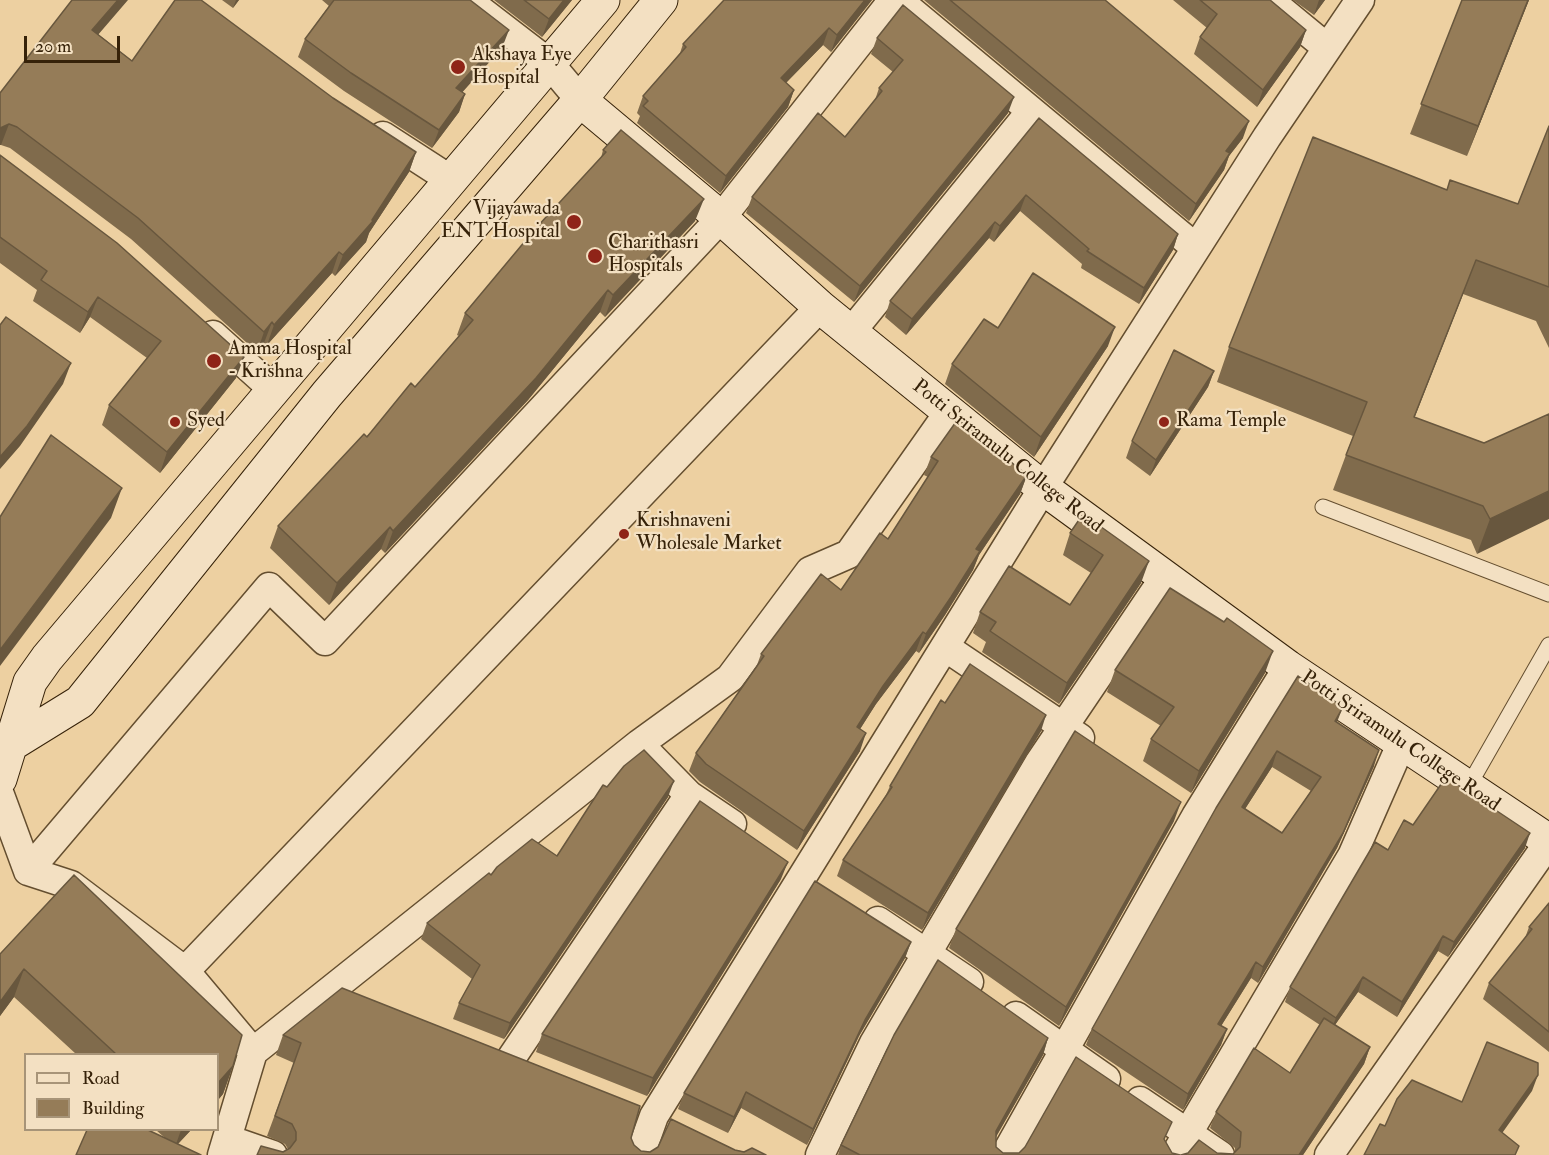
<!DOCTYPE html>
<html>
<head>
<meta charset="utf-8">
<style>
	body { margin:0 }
	#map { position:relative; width:1549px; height:1155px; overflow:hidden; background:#edd0a1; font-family:"IM FELL Double Pica",serif }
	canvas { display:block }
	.legend { position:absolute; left:24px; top:1053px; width:195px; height:78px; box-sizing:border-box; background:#f3e0c2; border:2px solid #a79478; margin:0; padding:8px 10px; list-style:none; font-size:18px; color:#362209 }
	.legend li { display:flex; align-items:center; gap:12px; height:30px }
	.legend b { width:30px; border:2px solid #a79478 }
	.scale { position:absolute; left:24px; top:36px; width:96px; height:27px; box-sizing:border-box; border:3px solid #362209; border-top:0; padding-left:8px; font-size:18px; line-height:21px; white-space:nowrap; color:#362209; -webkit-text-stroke:4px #f3e0c2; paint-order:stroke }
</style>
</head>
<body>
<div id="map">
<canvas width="1549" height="1155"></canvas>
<ul class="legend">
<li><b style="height:8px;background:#f3e0c2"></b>Road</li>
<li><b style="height:16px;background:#957c58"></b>Building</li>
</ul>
<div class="scale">20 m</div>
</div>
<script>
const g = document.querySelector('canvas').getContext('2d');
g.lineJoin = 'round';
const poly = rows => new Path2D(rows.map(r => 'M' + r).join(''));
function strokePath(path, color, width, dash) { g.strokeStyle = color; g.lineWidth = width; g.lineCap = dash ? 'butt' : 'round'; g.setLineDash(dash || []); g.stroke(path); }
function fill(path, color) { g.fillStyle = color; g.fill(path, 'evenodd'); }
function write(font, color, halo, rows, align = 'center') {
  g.font = font + ' "IM FELL Double Pica",serif'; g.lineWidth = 4.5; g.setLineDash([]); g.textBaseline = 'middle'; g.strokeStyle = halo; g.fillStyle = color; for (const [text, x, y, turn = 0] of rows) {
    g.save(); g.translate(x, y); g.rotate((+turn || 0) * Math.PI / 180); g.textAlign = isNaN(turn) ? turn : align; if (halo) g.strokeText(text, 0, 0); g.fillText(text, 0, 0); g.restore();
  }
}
const lane = poly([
	[1323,507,1549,594],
	[1468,787,1549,645]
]);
const street = poly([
	[467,0,549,63,580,100],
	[898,0,1196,248],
	[1269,0,1326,47],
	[383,136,451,180],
	[820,307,185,971,253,1052,639,744,730,678,810,571,849,554,949,412],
	[851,332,1031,111],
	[213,335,274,390],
	[945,647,1080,738],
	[639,744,689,795,732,824],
	[0,795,28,871,71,885,185,971],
	[28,871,269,587,325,641,721,218,893,0],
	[878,921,969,982],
	[1016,1016,1106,1079],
	[510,1060,689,795],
	[1140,1101,1220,1155],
	[227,1139,273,1155],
	[222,1155,253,1052],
	[640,1155,654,1116,1050,477,1267,137,1360,0],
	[820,1155,874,1043,1039,763,1164,578],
	[1005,1155,1196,816,1288,667],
	[1175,1155,1352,856,1402,742],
	[1329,1155,1549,842]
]);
const secondary = poly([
	[580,100,721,218,820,307,1043,488,1288,667,1549,841],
	[12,744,80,702,327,394,580,100,661,0],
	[0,779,30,682,47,658,603,0]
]);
strokePath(lane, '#644e2f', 17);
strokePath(street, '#644e2f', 31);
strokePath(secondary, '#362209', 35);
strokePath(lane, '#f3e0c2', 15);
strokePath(street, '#f3e0c2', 28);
strokePath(secondary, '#f3e0c2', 33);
fill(poly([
	[222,0,239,0,233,8],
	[322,0,470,0,502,48,462,92,465,94,459,112,432,148,344,91,298,57,305,39,329,6],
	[494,0,572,0,542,37],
	[724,0,872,0,831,52,823,45,786,83,794,90,788,107,720,193,637,123,640,116,637,113,643,96,680,53,683,44],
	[924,0,1105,0,1243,138,1229,156,1224,170,1189,221],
	[1173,0,1270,0,1306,30,1300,47,1257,107,1194,54,1200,37,1207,28],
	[1293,0,1325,0,1314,15],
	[1462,0,1529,0,1467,156,1410,134],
	[98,34,132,61,333,98,416,152,409,172,369,233,366,242,335,276,332,273,267,345,264,343,257,352,131,239,10,148,1,145,0,93],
	[877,38,1008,113,854,302,746,213,752,197,845,137,875,100,879,88,893,72,871,54],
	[1039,118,1178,234,1173,250,1139,304,1081,268,1082,264,1020,211,994,242,989,238,906,335,885,317,890,301],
	[1549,126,1549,348,1536,321,1463,294,1414,418,1484,443,1549,414,1477,554,1471,540,1333,490,1353,436,1217,382,1229,347,1447,190,1518,204],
	[603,150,695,221,605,317,600,312,528,400,385,553,381,549,329,605,270,548,278,526,415,387,459,336,457,335,465,313,601,158],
	[0,155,236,378,160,473,102,425,109,405,147,358,90,317,80,333,33,301,37,290,0,263],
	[998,328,1108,346,1034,457,945,384,952,364],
	[1214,371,1208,387,1150,476,1126,458,1132,441],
	[931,457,1027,475,1020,494,979,555,973,570,945,615,919,653,916,651,876,704,860,729,860,751,797,850,700,782,689,771,696,753,757,665,761,654,841,590,888,539,928,477,924,475],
	[1083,514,1141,583,1059,704,982,652,986,642,973,633,980,612,1070,605,1091,573,1063,555,1070,533],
	[1115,670,1265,673,1191,793,1143,761,1151,739,1161,726,1107,692],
	[1298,676,1374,766,1337,848,1258,983,1251,978,1221,1026,1227,1029,1221,1045,1183,1110,1086,1045,1092,1029],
	[1272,767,1311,791,1282,833,1245,809],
	[945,703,1041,731,922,930,837,876,843,860,886,795,890,786],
	[607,787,668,797,504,1039,453,1019,459,1003,472,979,421,939,427,923,491,875,557,856],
	[1174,821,1059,1026,949,948,956,929],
	[1413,825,1525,848,1448,957,1438,951,1397,1017,1358,992,1335,1025,1370,1047,1364,1064,1303,1155,1181,1155,1217,1153,1233,1154,1235,1152,1235,1148,1210,1128,1216,1112,1290,1073,1320,1025,1285,1002,1290,987,1388,850],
	[74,875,242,1035,233,1066,223,1094,218,1100,218,1054,76,1054,14,997,0,1016,0,954],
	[781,879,647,1096,536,1052,542,1034],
	[1549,903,1549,1052,1483,999,1489,983,1525,938,1529,927],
	[911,942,905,958,859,1036,807,1145,741,1108,728,1133,678,1109,684,1093],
	[283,1035,631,1138,634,1145,641,1151,650,1152,735,1150,766,1155,283,1152,288,1149,285,1144,267,1136,294,1063,276,1055],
	[1048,1038,1043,1055,996,1137,996,1147,1003,1153,1019,1153,1165,1140,1172,1153,1180,1155,838,1155,841,1145],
	[156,1130,191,1130,178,1144,165,1138]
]), '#806b4c');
fill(poly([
	[118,0,128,0,85,50,92,30],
	[236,0,239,0,233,8],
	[564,0,572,0,542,37,549,19],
	[865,0,872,0,831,52,837,35],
	[1319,0,1325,0,1314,15],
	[1528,0,1529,0,1467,156,1478,126],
	[829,28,823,45,774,95,781,78],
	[509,30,502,48,450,106,456,88],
	[1306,30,1300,47,1257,107,1263,90],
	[794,90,788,107,720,193,726,176],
	[465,94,459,112,432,148,439,130],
	[1014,97,1008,113,854,302,860,286],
	[1249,121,1243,138,1229,156,1224,170,1189,221,1196,204,1226,151],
	[9,124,1,145,0,145,0,128],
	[416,152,409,172,369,233,366,242,335,276,343,255,372,220],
	[1026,195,1020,211,994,242,1000,226],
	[704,199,695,221,605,317,613,295],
	[995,222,989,238,906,335,912,319],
	[1178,234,1173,250,1139,304,1144,288],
	[339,252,332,273,267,345,274,325],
	[1476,260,1463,294,1401,452,1414,417],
	[608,290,600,312,528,400,385,553,393,531],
	[98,297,90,317,80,333,88,312],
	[272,322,264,343,257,352,264,332],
	[1115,327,1108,346,1034,457,1041,437],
	[244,357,236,378,160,473,167,452],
	[71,363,63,384,20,446,0,469,0,457],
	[1214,371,1208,387,1150,476,1156,460],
	[1027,475,1020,494,979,555,973,570,945,615,919,653,926,634,976,549],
	[122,488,111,518,0,666,0,650],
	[1549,491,1549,519,1477,554,1490,519],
	[390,527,381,549,329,605,337,583],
	[1149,561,1141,583,1059,704,1067,683],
	[923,632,916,651,876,704,850,745,857,727,883,686],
	[1273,651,1265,673,1191,793,1199,771],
	[1343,707,1337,722,1329,737,1335,721],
	[1046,715,1041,731,922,930,928,913],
	[866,733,860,751,797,850,804,831],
	[1379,750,1374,766,1337,848,1258,983,1263,967],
	[1277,751,1272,767,1236,823,1242,807],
	[674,781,668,797,504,1039,510,1023],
	[1181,802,1174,821,1059,1026,1066,1007],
	[1530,833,1525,848,1448,957,1454,942],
	[788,862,781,879,647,1096,653,1078],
	[1443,936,1438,951,1397,1017,1402,1002],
	[911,942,905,958,859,1036,807,1145,813,1129,865,1020],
	[1256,962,1251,978,1213,1039,1218,1024],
	[24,969,14,997,0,1016,0,1002],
	[1363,977,1358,992,1330,1032,1336,1018],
	[1227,1029,1221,1045,1183,1110,1188,1094],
	[1048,1038,1043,1055,990,1147,996,1131],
	[1370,1047,1364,1064,1303,1155,1299,1155],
	[233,1066,223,1094,218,1100,218,1083],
	[1538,1075,1532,1091,1493,1146,1499,1130],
	[746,1092,741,1108,728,1133,734,1117],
	[181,1130,191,1130,175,1147]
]), '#68573e');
const building = poly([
	[72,0,118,0,92,30,132,61,175,0,201,0,333,98,416,152,372,220,373,221,343,255,339,252,274,325,272,322,264,332,138,218,17,127,9,124,0,128,0,93,72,0],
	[334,0,470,0,509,30,456,88,465,94,439,130,351,73,305,39,334,0],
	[524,0,564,0,549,19,524,0],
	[724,0,865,0,837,35,829,28,781,78,794,90,726,176,643,106,648,101,643,96,686,47,683,44,724,0],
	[950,0,1105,0,1249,121,1226,151,1230,153,1196,204,950,0],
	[1200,0,1270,0,1306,30,1263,90,1200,37,1217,14,1200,0],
	[1462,0,1528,0,1478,126,1421,104,1462,0],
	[903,5,1014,97,860,286,752,197,818,113,845,137,882,91,879,88,903,60,877,38,903,5],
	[1039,118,1178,234,1144,288,1087,251,1089,249,1026,195,1000,226,995,222,912,319,890,301,1039,118],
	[1549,126,1549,287,1476,260,1414,417,1484,443,1549,414,1549,491,1490,519,1483,506,1346,455,1367,402,1229,347,1313,137,1447,190,1450,180,1518,204,1549,126],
	[621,130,704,199,613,295,608,290,536,378,393,531,390,527,337,583,278,526,364,434,367,437,411,383,415,387,473,320,465,313,536,228,606,152,603,150,621,130],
	[0,155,117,243,244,357,167,452,109,405,161,341,98,297,88,312,41,280,47,271,0,237,0,155],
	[1033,273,1115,327,1041,437,952,364,984,319,998,328,1033,273],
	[6,317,71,363,27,426,0,457,0,325,6,317],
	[1174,350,1214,371,1156,460,1132,441,1174,350],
	[958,419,1027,475,976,549,980,551,951,597,926,634,923,632,883,686,857,727,866,733,804,831,706,764,696,753,764,656,761,654,821,574,841,590,880,533,888,539,938,461,931,457,958,419],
	[51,435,122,488,0,650,0,517,51,435],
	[1083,514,1149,561,1067,683,990,631,996,622,980,612,1009,566,1070,605,1103,555,1070,533,1083,514],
	[1170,588,1224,622,1227,618,1273,651,1199,771,1151,739,1174,707,1115,670,1170,588],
	[970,664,1046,715,928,913,843,860,892,787,890,786,941,700,945,703,970,664],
	[1298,676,1343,707,1335,721,1379,750,1343,833,1263,967,1256,962,1218,1024,1227,1029,1188,1094,1092,1029,1216,808,1298,676],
	[1277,751,1321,777,1282,833,1242,807,1277,751],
	[1075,731,1181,802,1066,1007,956,929,1075,731],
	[644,750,674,781,510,1023,459,1003,480,965,427,923,489,873,491,875,497,867,532,839,557,856,603,785,607,787,624,766,644,750],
	[1446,777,1530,833,1454,942,1443,936,1402,1002,1363,977,1336,1018,1290,987,1375,842,1388,850,1404,820,1413,825,1446,777],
	[700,801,788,862,653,1078,542,1034,700,801],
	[74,875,242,1035,233,1066,218,1083,218,1054,116,1054,24,969,0,1002,0,954,74,875],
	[815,881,911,942,865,1020,813,1129,746,1092,734,1117,684,1093,815,881],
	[1549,903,1549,1032,1489,983,1532,929,1529,927,1549,903],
	[938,960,1048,1038,996,1131,996,1147,1003,1153,1019,1153,1025,1147,1076,1057,1172,1122,1164,1139,1172,1153,1180,1155,860,1155,841,1145,894,1035,938,960],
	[342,988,640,1106,631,1138,634,1145,641,1151,650,1152,658,1147,671,1119,735,1150,744,1152,752,1148,766,1155,257,1155,261,1146,283,1152,290,1148,296,1140,296,1132,292,1124,275,1116,301,1043,283,1035,342,988],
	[1324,1018,1370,1047,1299,1155,1181,1155,1188,1153,1199,1140,1217,1153,1233,1154,1240,1147,1241,1132,1216,1112,1254,1048,1290,1073,1324,1018],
	[1487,1042,1538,1063,1538,1075,1499,1130,1519,1146,1515,1155,1364,1155,1380,1124,1385,1126,1397,1099,1412,1080,1462,1102,1487,1042],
	[87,1130,148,1130,201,1155,76,1155,87,1130]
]);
fill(building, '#957c58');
strokePath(building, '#68573e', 1.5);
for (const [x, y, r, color] of [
	[458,67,8,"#8f2418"],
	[574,222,8,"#8f2418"],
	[595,256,8,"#8f2418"],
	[214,361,8,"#8f2418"],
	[175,422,6,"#8f2418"],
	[1164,422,6,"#8f2418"],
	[624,534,6,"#8f2418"]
]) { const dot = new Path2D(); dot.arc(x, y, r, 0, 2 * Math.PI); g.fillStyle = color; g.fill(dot); strokePath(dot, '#f3e0c2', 2); }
write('20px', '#362209', '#f3e0c2', [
	["Akshaya Eye",472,56],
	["Hospital",472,79],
	["Vijayawada",560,210,"right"],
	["ENT Hospital",560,233,"right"],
	["Charithasri",608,244],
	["Hospitals",608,267],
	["Amma Hospital",228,350],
	["- Krishna",228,373],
	["Syed",187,422],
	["Rama Temple",1176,422],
	["Krishnaveni",636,522],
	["Wholesale Market",636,545]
], 'left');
write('20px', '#362209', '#f3e0c2', [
	["Potti Sriramulu College Road",1007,457,38],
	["Potti Sriramulu College Road",1400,742,34]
]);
</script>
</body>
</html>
